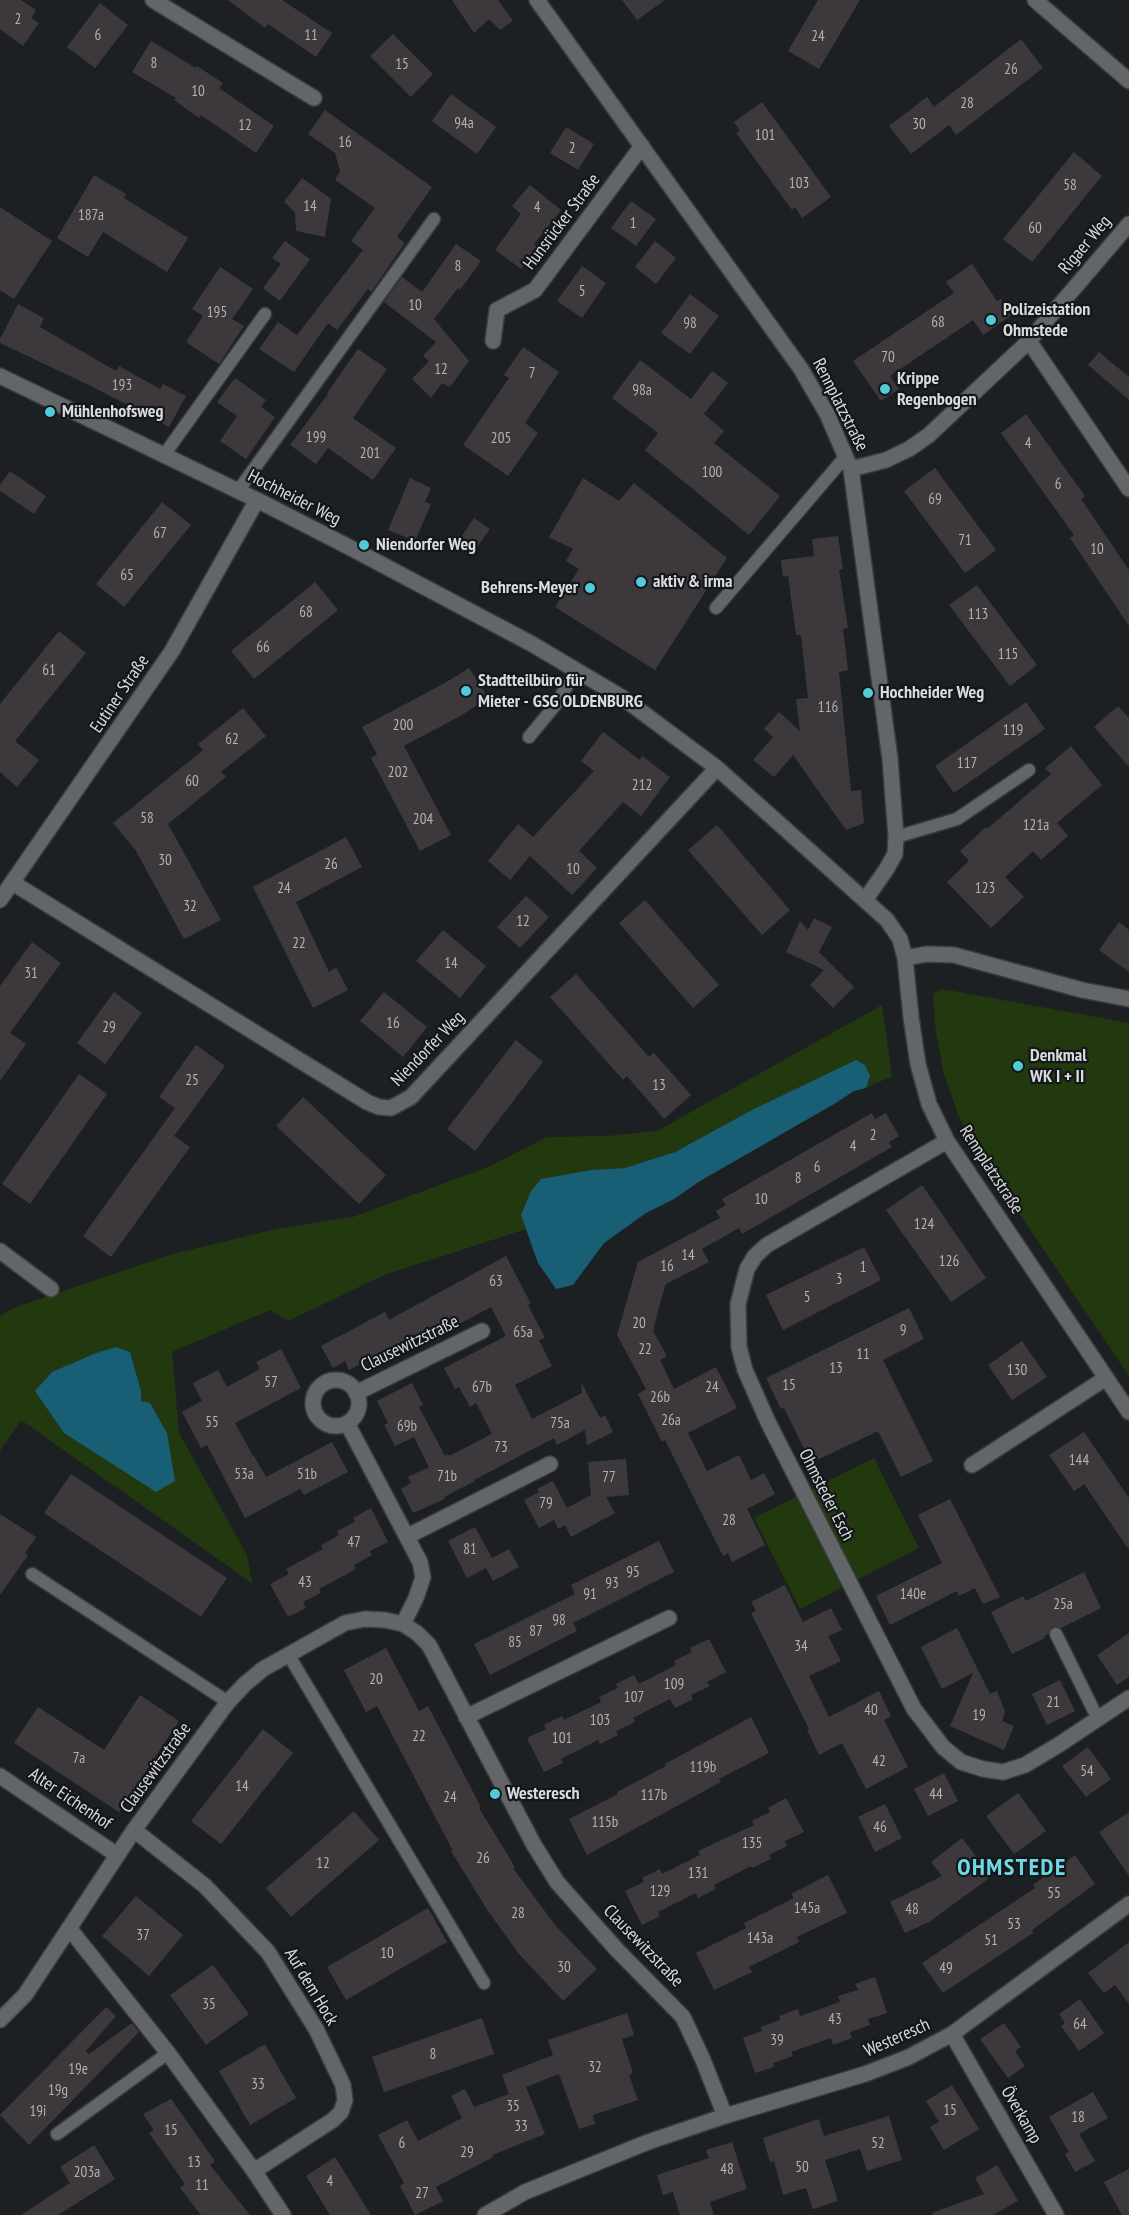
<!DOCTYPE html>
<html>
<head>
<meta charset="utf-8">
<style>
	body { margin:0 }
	canvas { display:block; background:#1d2023 }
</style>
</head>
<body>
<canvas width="1129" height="2215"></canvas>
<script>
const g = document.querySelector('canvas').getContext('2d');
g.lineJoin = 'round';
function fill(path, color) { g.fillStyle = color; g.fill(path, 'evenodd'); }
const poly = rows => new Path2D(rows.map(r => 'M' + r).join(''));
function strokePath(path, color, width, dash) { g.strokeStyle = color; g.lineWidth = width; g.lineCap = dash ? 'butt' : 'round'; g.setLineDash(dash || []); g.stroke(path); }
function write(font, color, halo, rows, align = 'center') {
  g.font = font + ' "PT Sans Narrow",sans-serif'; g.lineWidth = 4.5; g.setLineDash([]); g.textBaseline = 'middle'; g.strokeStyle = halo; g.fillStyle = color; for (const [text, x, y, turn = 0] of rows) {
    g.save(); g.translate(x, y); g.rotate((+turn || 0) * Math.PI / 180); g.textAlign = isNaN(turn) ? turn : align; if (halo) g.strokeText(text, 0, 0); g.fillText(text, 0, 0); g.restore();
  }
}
fill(poly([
	[942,989,1129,1023,1129,1376,977,1151,959,1117,944,1074,936,1033,933,994],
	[882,1005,892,1076,866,1088,870,1076,750,1111,675,1152,625,1168,591,1170,521,1215,526,1229,384,1275,288,1321,270,1310,172,1352,179,1433,247,1555,252,1583,21,1420,0,1451,0,1316,11,1309,169,1255,276,1229,353,1217,488,1167,547,1137,607,1136,657,1131],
	[116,1347,130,1352,141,1391,141,1401,69,1364],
	[874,1458,919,1548,800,1609,754,1518]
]), '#22380e');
fill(poly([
	[856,1060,865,1065,870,1076,866,1088,854,1091,834,1104,700,1181,674,1199,646,1213,604,1243,573,1285,556,1289,538,1263,521,1215,531,1191,541,1179,591,1170,625,1168,675,1152,750,1111],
	[116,1347,130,1352,141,1391,141,1401,150,1403,167,1433,175,1481,156,1492,64,1433,35,1391,52,1372,96,1353]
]), '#185e74');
fill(poly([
	[0,0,21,0,36,10,31,18,39,23,23,46,0,29],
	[228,0,282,0,332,33,316,57,268,24,265,28],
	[452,0,498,0,513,21,500,30,489,19,474,33],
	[622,0,665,0,637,20],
	[818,0,860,0,819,69,788,51],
	[100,3,128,25,95,68,67,47],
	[393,34,433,74,411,97,370,56],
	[1021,39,1043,68,956,135,949,125,911,154,889,126,927,97,934,107],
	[151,41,196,68,197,66,223,83,219,88,274,126,256,153,201,115,199,118,174,100,176,98,132,72],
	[451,94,496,127,477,154,432,121],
	[762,102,831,197,802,218,795,207,792,210,736,133,740,131,734,122],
	[325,110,432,187,397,237,405,243,371,292,368,289,337,330,328,323,294,372,259,349,278,322,297,335,363,250,351,241,375,208,335,180,340,171,335,153,308,134],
	[566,127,594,144,578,170,550,153],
	[1074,152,1102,176,1032,262,1003,239],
	[94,175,126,194,124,198,188,238,167,272,103,232,88,257,57,238],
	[302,178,331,199,325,237,296,231,295,212,284,202],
	[530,185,561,210,534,244,537,247,521,269,495,250,521,214,512,206],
	[631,201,656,219,636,246,611,228],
	[0,207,52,241,14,299,0,290],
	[285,241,310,259,280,301,263,288,281,264,272,258],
	[655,241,676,258,656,284,635,267],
	[456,244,481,261,460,290,458,288,434,319,469,361,450,387,442,383,431,398,412,379,429,361,423,356,436,342,384,302,402,277,422,292],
	[972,264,997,301,1001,299,1012,315,983,335,973,320,890,376,899,389,881,401,853,361,954,293,946,282],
	[582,266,606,283,582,318,557,301],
	[220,267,253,289,232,319,244,326,219,364,186,342,203,316,192,309],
	[690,294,719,316,690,354,661,333],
	[18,304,44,318,40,327,116,371,119,366,160,389,163,384,186,396,169,427,93,387,0,343,0,339],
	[523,347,559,372,525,423,538,433,508,476,463,445,509,378,504,375],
	[358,349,387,369,353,418,396,448,373,480,328,448,316,464,290,445,328,394,327,393],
	[1099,352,1129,377,1129,400,1088,365],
	[640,360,691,399,712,371,728,383,704,414,724,431,714,443,780,496,749,535,645,450,658,433,612,398],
	[235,378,266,400,261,407,275,417,246,459,220,441,237,416,217,402],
	[1026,414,1085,496,1081,499,1129,570,1129,626,1070,538,1074,535,1001,433],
	[935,468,996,550,965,573,904,491],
	[10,471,46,496,34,514,0,491,0,485],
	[410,478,431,488,425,502,431,504,415,541,388,530],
	[583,478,619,501,634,483,727,558,655,670,555,607,579,569,566,561,573,549,549,537],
	[162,502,191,525,124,607,96,584],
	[474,518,490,529,477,547,461,537],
	[838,536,843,569,839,570,848,628,843,629,848,670,839,672,851,791,861,790,864,823,846,830,793,755,774,777,753,760,773,737,764,729,779,712,800,731,796,699,808,698,801,635,796,635,788,576,783,577,781,560,814,556,812,539],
	[315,582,338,610,254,679,231,651],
	[977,585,1037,665,1010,686,949,605],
	[59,631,86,653,15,741,39,760,17,787,0,772,0,704],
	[469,668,488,698,462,715,404,746,451,835,420,851,371,758,377,754,362,727,445,683],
	[1026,702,1045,729,954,793,935,766],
	[1118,706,1129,718,1129,767,1094,727],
	[243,708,266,736,221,772,226,777,168,824,221,920,184,939,136,851,113,823,203,750,198,744],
	[603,732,640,760,642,756,670,777,641,816,623,802,579,851,597,868,572,895,530,856,510,880,488,861,518,824,533,837,594,771,581,761],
	[1071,746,1102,785,1057,823,1068,836,1041,860,1033,851,1005,877,1024,897,991,928,947,882,969,861,960,851,986,827,987,829,1051,774,1045,768],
	[717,825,790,910,762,935,688,850],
	[346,837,362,867,296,902,329,972,336,967,348,990,313,1008,253,887],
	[526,896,549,917,520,948,497,927],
	[645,900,719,985,693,1008,619,923],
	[814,918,832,927,819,952,854,987,833,1008,810,985,824,970,786,952,800,921,808,930],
	[1119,922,1129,930,1129,972,1099,950],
	[443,930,486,966,460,998,416,961],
	[32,942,61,963,10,1033,26,1044,0,1081,0,986],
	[576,974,649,1057,654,1053,691,1095,664,1119,627,1076,623,1080,550,997],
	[114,992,142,1013,105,1064,77,1043],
	[384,992,427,1027,403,1057,360,1021],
	[516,1040,543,1062,475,1151,447,1129],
	[196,1045,225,1066,174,1136,190,1147,111,1257,83,1236,175,1108,159,1097],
	[79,1074,107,1094,30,1204,2,1184],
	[303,1097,386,1175,359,1204,276,1126],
	[872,1113,875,1119,886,1113,899,1136,889,1142,892,1147,742,1234,739,1228,702,1249,709,1262,666,1284,662,1296,653,1331,667,1356,660,1360,674,1389,716,1367,737,1408,688,1433,707,1471,739,1455,751,1480,764,1473,775,1494,747,1509,765,1545,732,1562,728,1553,723,1556,665,1440,662,1442,638,1394,646,1389,617,1335,638,1262,720,1218,716,1211,726,1205,722,1199],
	[922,1185,986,1278,951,1302,886,1210],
	[864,1247,881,1280,783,1330,766,1295],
	[506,1256,531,1304,528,1305,545,1338,539,1340,552,1366,515,1385,532,1419,582,1393,581,1382,600,1418,605,1415,613,1432,587,1445,585,1430,557,1445,554,1438,474,1480,475,1481,444,1497,445,1499,413,1513,401,1489,411,1483,408,1477,429,1467,414,1437,395,1446,384,1425,388,1423,377,1401,412,1383,423,1405,419,1407,445,1456,448,1454,449,1456,492,1434,476,1403,470,1407,459,1387,455,1389,444,1368,506,1336,491,1307,420,1345,415,1335,349,1370,345,1361,333,1368,321,1346,385,1312,389,1320],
	[909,1308,924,1339,883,1360,933,1461,901,1477,878,1431,811,1463,784,1408,781,1409,766,1378],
	[1022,1341,1047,1377,1012,1400,988,1365],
	[281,1349,301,1388,235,1423,253,1456,254,1456,266,1477,332,1442,348,1472,304,1495,300,1489,245,1518,207,1445,201,1448,182,1412,202,1401,193,1383,218,1370,227,1387,260,1369,256,1362],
	[1084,1432,1129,1498,1129,1550,1084,1484,1074,1491,1049,1455],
	[626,1459,629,1495,606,1497,615,1513,571,1537,565,1525,558,1529,554,1520,539,1528,524,1500,539,1492,537,1489,553,1481,567,1508,591,1495,588,1462],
	[71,1474,227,1578,201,1617,44,1513],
	[950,1499,1000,1597,983,1604,975,1588,959,1596,957,1591,890,1625,876,1596,942,1563,918,1515],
	[371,1508,388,1542,370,1551,372,1555,354,1565,356,1569,319,1589,321,1593,303,1602,306,1608,288,1617,270,1584,289,1574,286,1569,323,1549,321,1545,339,1535,337,1531,355,1522,353,1518],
	[0,1514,36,1537,25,1553,28,1555,0,1595],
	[475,1527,492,1558,509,1549,519,1567,493,1581,486,1568,467,1578,448,1541],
	[659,1541,674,1572,573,1623,577,1631,490,1675,474,1644,575,1594,571,1585],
	[1084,1572,1101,1608,1061,1628,1052,1627,1048,1634,1044,1636,1045,1638,1012,1654,991,1612,1023,1596,1026,1601],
	[785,1585,803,1622,831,1608,842,1630,828,1636,841,1661,809,1676,829,1717,879,1691,891,1716,884,1720,908,1767,866,1789,842,1743,819,1755,807,1730,809,1729,751,1613,756,1611,751,1602],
	[957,1628,990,1694,997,1691,1005,1712,1002,1721,1014,1726,1004,1750,950,1726,973,1673,942,1689,921,1647],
	[1129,1633,1129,1677,1117,1685,1097,1655],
	[709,1639,726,1672,707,1682,710,1686,691,1695,693,1699,675,1708,670,1699,633,1718,635,1722,616,1731,618,1735,600,1744,598,1740,561,1759,563,1763,544,1772,527,1738,546,1729,544,1725,562,1716,564,1720,601,1702,599,1697,618,1688,616,1684,634,1675,639,1684,676,1665,674,1661,692,1652,690,1648],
	[386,1648,419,1711,428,1706,481,1807,479,1808,515,1867,513,1868,555,1925,597,1969,563,2001,519,1954,488,1911,451,1851,453,1851,377,1706,366,1712,344,1670],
	[1060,1680,1075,1711,1047,1725,1032,1694],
	[140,1695,179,1721,119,1812,14,1743,38,1707,104,1750],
	[751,1717,769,1753,719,1779,721,1782,587,1855,569,1819,618,1794,617,1792,666,1766,665,1764],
	[263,1729,293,1753,221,1844,191,1821],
	[1088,1747,1111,1779,1086,1797,1062,1766],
	[944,1773,958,1801,928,1816,914,1789],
	[1018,1793,1046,1831,1014,1854,986,1816],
	[786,1798,804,1832,785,1841,787,1846,769,1855,771,1859,752,1868,751,1866,714,1885,716,1889,698,1898,696,1893,658,1912,660,1916,642,1925,625,1891,644,1882,642,1878,660,1869,662,1874,700,1855,698,1851,754,1825,752,1821,770,1812,768,1808],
	[885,1804,902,1838,875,1852,858,1817],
	[354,1811,379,1840,291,1917,266,1888],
	[1129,1812,1129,1876,1099,1832],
	[962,1838,978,1859,975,1862,988,1879,929,1922,905,1933,890,1902,942,1876,931,1862],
	[1075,1855,1095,1884,1032,1930,1033,1933,943,1993,922,1963,1035,1888,1033,1885],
	[828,1875,847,1913,797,1937,799,1942,749,1967,752,1972,714,1990,696,1953,746,1928,744,1923,794,1898,791,1894],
	[136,1896,183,1935,149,1976,102,1936],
	[428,1908,447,1942,346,2000,327,1967],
	[1129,1942,1129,2004,1115,1985,1104,1993,1088,1973],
	[213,1965,249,2014,206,2045,170,1995],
	[875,1977,887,2013,868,2019,870,2025,850,2032,852,2038,833,2045,831,2038,791,2052,793,2056,773,2063,774,2067,755,2073,743,2038,762,2031,761,2027,780,2020,779,2016,798,2009,800,2016,840,2002,838,1996,858,1990,855,1984],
	[1080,1999,1104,2033,1079,2051,1061,2026,1065,2023,1059,2014],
	[106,2007,116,2016,86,2051,89,2054,132,2023,139,2032,29,2145,0,2115],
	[627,2013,634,2035,622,2039,633,2073,629,2075,638,2100,593,2115,595,2124,579,2129,559,2074,526,2087,545,2134,492,2155,493,2157,436,2187,443,2201,415,2215,400,2186,404,2183,378,2135,407,2120,418,2141,462,2118,451,2096,465,2089,474,2107,509,2094,502,2075,553,2055,548,2040],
	[482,2018,494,2054,384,2092,372,2057],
	[1004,2023,1021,2047,1015,2051,1025,2066,1008,2078,980,2039],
	[265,2044,296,2098,250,2125,219,2071],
	[952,2085,979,2129,944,2150,930,2127,939,2122,926,2101],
	[1093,2092,1108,2118,1079,2134,1095,2161,1075,2172,1065,2154,1069,2152,1049,2117],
	[171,2099,215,2161,210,2165,250,2215,201,2215,180,2188,185,2184,149,2133,154,2130,143,2114],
	[889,2116,902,2160,867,2171,860,2149,825,2160,838,2201,813,2209,806,2188,783,2195,774,2161,770,2162,763,2138,819,2119,824,2136],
	[732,2142,747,2189,710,2202,714,2215,680,2215,673,2192,663,2195,657,2175,709,2158,706,2150],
	[94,2145,115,2179,58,2215,21,2215,70,2183,60,2167],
	[335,2157,371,2215,330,2215,306,2176],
	[997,2165,1018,2201,993,2215,933,2215,932,2213,984,2194,975,2178],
	[1129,2169,1129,2215,1122,2215,1104,2182]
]), '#3c383b');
const lane = poly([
	[164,455,265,314],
	[238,491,434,219],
	[716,608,846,456],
	[529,737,557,703,576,670],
	[896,837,957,819,1029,770],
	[32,1574,228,1702],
	[1056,1634,1098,1719],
	[288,1654,484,1983],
	[57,2134,168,2053]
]);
const street = poly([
	[153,0,314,98],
	[537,0,801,369,827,414,851,469,890,759,896,837,895,854,886,870,865,900],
	[1035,0,1129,81],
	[493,341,497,310,535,290,642,146],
	[1029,341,1129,489],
	[0,376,257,500,345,545,532,644,623,698,717,768,887,920,900,939,905,958,911,1017,918,1064,929,1104,947,1141,1129,1412],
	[851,469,886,460,909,449,929,435,1029,341,1129,224],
	[13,883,367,1102,379,1107,391,1108,411,1097,717,768],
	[0,900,172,651,257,500],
	[905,958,927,954,954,955,1082,990,1129,999],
	[947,1141,767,1245,755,1256,747,1269,738,1304,739,1347,745,1370,768,1422,914,1709,943,1747,961,1762,983,1769,1003,1772,1025,1765,1060,1744,1129,1698],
	[0,1251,51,1289],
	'313 1403a23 23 0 1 1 46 0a23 23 0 1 1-46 0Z',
	[356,1393,482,1331],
	[347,1423,420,1562,423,1577,416,1598,403,1624],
	[972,1465,1106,1378],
	[408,1536,550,1464],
	[466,1717,669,1618],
	[0,1776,117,1855],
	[134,1830,205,1886,268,1952,316,2029,343,2085,345,2100,341,2112,333,2120,254,2171],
	[69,1928,168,2053,254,2171,283,2215],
	[0,2020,25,1995,134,1830,228,1702,245,1684,263,1669,345,1623,365,1619,385,1620,403,1624,417,1633,429,1645,534,1845,557,1882,617,1950,683,2017,703,2060,725,2116],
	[952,2034,1056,2215],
	[485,2215,525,2192,648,2142,725,2116,865,2074,909,2057,952,2034,1129,1904]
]);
strokePath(lane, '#393c3e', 15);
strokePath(street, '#393c3e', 18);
strokePath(lane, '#626669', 12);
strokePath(street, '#626669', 15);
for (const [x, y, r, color] of [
	[991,320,6,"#52cbd9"],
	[885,389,6,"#52cbd9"],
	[50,412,6,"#52cbd9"],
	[364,545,6,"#52cbd9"],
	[641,582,6,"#52cbd9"],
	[590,588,6,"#52cbd9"],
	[466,691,6,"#52cbd9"],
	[868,693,6,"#52cbd9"],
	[1018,1066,6,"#52cbd9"],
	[495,1794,6,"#52cbd9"]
]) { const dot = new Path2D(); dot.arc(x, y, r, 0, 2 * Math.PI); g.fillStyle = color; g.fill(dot); strokePath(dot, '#141719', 2); }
write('15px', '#b2b2b4', null, [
	["2",18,20],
	["6",98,36],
	["11",311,36],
	["24",818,37],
	["8",154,64],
	["15",402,65],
	["26",1011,70],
	["10",198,92],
	["28",967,104],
	["94a",464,124],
	["30",919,125],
	["12",245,126],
	["101",765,136],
	["16",345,143],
	["2",572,149],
	["103",799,184],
	["58",1070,186],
	["14",310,207],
	["4",537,208],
	["187a",91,216],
	["1",633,224],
	["60",1035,229],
	["8",458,267],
	["5",582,292],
	["10",415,306],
	["195",217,313],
	["68",938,323],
	["98",690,324],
	["70",888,358],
	["12",441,370],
	["7",532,374],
	["193",122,386],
	["98a",642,391],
	["199",316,438],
	["205",501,439],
	["4",1028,444],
	["201",370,454],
	["100",712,473],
	["6",1058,485],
	["69",935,500],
	["67",160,534],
	["71",965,541],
	["10",1097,550],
	["65",127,576],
	["68",306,613],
	["113",978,615],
	["66",263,648],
	["115",1008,655],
	["61",49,671],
	["116",828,708],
	["200",403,726],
	["119",1013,731],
	["62",232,740],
	["117",967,764],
	["202",398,773],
	["60",192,782],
	["212",642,786],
	["58",147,819],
	["204",423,820],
	["121a",1036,826],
	["30",165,861],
	["26",331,865],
	["10",573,870],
	["24",284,889],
	["123",985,889],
	["32",190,907],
	["12",523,922],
	["22",299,944],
	["14",451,964],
	["31",31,974],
	["16",393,1024],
	["29",109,1028],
	["25",192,1081],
	["13",659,1086],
	["2",873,1136],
	["4",853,1147],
	["6",817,1168],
	["8",798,1179],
	["10",761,1200],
	["124",924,1225],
	["14",688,1256],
	["126",949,1262],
	["16",667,1267],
	["1",863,1268],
	["3",839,1280],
	["63",496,1282],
	["5",807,1298],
	["20",639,1324],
	["9",903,1331],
	["65a",523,1333],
	["22",645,1350],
	["11",863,1355],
	["13",836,1369],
	["130",1017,1371],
	["57",271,1383],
	["15",789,1386],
	["67b",482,1388],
	["24",712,1388],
	["26b",660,1398],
	["26a",671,1421],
	["55",212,1423],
	["75a",560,1424],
	["69b",407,1427],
	["73",501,1448],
	["144",1079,1461],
	["53a",244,1475],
	["51b",307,1475],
	["71b",447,1477],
	["77",609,1478],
	["79",546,1504],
	["28",729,1521],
	["47",354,1543],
	["81",470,1550],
	["95",633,1573],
	["43",305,1583],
	["93",612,1584],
	["91",590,1595],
	["140e",913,1595],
	["25a",1063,1605],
	["98",559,1621],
	["87",536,1632],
	["85",515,1643],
	["34",801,1647],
	["20",376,1680],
	["109",674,1685],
	["107",634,1698],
	["21",1053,1703],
	["40",871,1711],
	["19",979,1716],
	["103",600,1721],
	["22",419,1737],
	["101",562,1739],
	["7a",79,1759],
	["42",879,1762],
	["119b",703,1768],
	["54",1087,1772],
	["14",242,1787],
	["44",936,1795],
	["117b",654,1796],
	["24",450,1798],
	["115b",605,1823],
	["46",880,1828],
	["135",752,1844],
	["26",483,1859],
	["12",323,1864],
	["131",698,1874],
	["129",660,1892],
	["55",1054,1894],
	["145a",807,1909],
	["48",912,1910],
	["28",518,1914],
	["53",1014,1925],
	["37",143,1936],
	["143a",760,1939],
	["51",991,1941],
	["10",387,1954],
	["30",564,1968],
	["49",946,1969],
	["35",209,2005],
	["43",835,2020],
	["64",1080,2025],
	["39",777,2041],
	["8",433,2055],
	["32",595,2068],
	["19e",78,2070],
	["33",258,2085],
	["19g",58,2091],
	["35",513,2107],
	["15",950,2111],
	["19i",38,2112],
	["18",1078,2118],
	["33",521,2127],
	["15",171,2131],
	["6",402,2144],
	["52",878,2144],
	["29",467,2153],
	["13",194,2163],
	["50",802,2168],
	["48",727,2170],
	["203a",87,2173],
	["4",330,2182],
	["11",202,2186],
	["27",422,2194]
]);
write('18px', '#d9dbdd', '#141719', [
	["Hunsrücker Straße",562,222,-53],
	["Rigaer Weg",1085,245,-50],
	["Rennplatzstraße",840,405,63],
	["Hochheider Weg",294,498,27],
	["Eutiner Straße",120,694,-56],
	["Niendorfer Weg",428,1049,-46],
	["Rennplatzstraße",991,1170,57],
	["Clausewitzstraße",410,1344,-26],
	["Ohmsteder Esch",826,1495,63],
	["Clausewitzstraße",156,1768,-54],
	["Alter Eichenhof",70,1799,34],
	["Clausewitzstraße",643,1946,46],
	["Auf dem Hock",311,1987,59],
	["Westeresch",897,2038,-24],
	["Överkamp",1021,2115,60]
]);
write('bold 18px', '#d9dbdd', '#141719', [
	["Polizeistation",1003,310],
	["Ohmstede",1003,331],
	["Krippe",897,379],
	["Regenbogen",897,400],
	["Mühlenhofsweg",62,412],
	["Niendorfer Weg",376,545],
	["aktiv & irma",653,582],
	["Behrens-Meyer",578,588,"right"],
	["Stadtteilbüro für",478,681],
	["Mieter - GSG OLDENBURG",478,702],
	["Hochheider Weg",880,693],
	["Denkmal",1030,1056],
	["WK I + II",1030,1077],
	["Westeresch",507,1794]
], 'left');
g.letterSpacing = '1.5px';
write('bold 24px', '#6ed9e5', '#141719', [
	["OHMSTEDE",1012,1868]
]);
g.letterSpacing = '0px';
</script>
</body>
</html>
